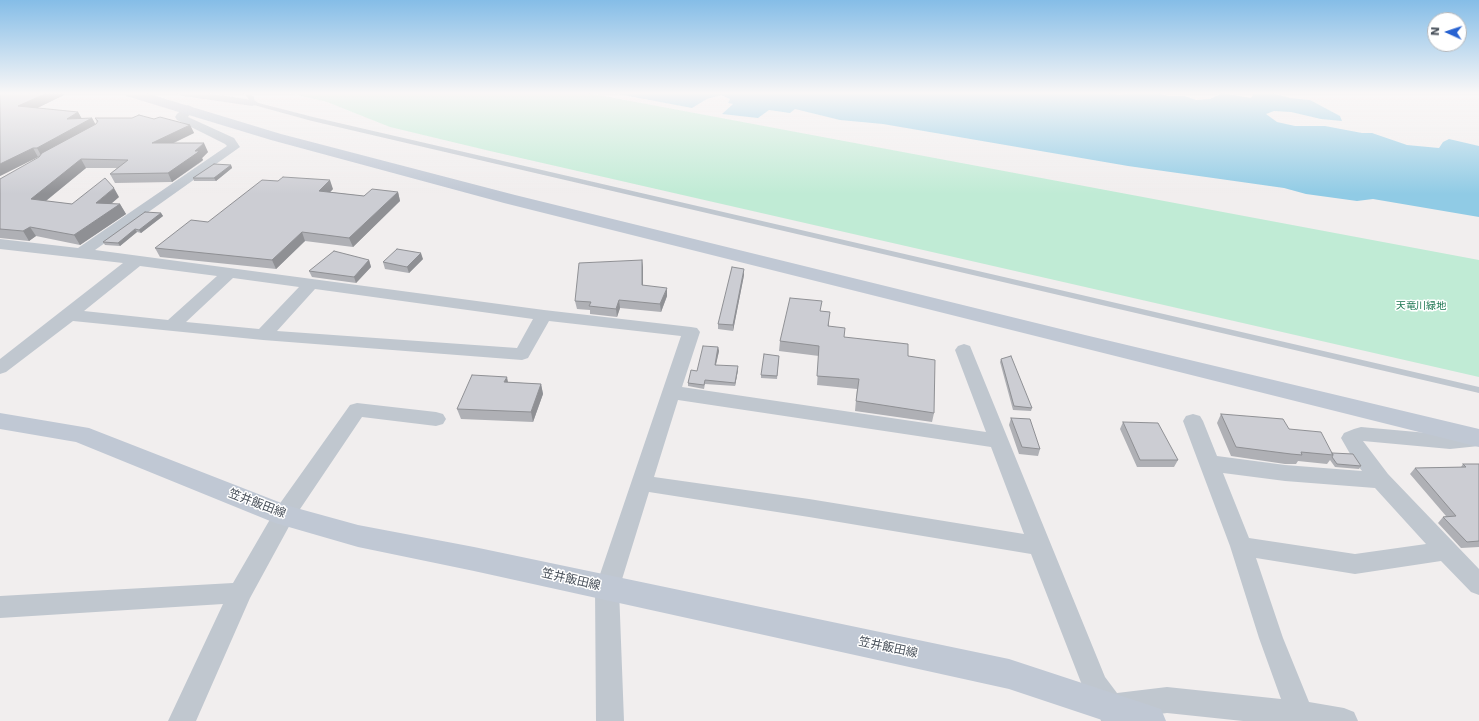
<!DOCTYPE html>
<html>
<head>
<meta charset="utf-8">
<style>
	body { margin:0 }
	#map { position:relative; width:1479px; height:721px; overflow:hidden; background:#f1eeee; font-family:"DejaVu Sans",sans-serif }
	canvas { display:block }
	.north { position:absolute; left:1427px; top:12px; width:40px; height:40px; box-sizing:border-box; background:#fff; border:1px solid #b6b9bd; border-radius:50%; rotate:273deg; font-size:11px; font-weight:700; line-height:16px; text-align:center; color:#48505a }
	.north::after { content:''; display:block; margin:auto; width:14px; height:18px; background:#2762d1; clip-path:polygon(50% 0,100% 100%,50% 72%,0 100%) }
</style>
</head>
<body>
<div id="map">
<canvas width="1479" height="721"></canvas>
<div class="north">N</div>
</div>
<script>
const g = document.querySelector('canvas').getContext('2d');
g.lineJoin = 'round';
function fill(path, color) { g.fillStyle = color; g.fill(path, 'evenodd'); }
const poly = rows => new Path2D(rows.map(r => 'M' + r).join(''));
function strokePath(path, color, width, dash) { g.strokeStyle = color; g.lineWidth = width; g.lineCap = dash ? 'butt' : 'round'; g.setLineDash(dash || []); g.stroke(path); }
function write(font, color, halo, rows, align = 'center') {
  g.font = font + ' "DejaVu Sans","Noto Sans JP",sans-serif'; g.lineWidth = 3; g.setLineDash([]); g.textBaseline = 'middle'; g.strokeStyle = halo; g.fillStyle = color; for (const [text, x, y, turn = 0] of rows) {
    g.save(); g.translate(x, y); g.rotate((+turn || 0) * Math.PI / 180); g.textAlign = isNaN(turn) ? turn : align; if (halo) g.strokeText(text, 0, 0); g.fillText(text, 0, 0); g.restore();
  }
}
fill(poly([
	[289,93,588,93,1479,260,1479,377,490,151,390,127,327,102]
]), '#c0ebd5');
fill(poly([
	[612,93,1107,93,1121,95,1129,93,1158,93,1169,96,1185,96,1196,100,1210,99,1222,93,1251,98,1254,93,1272,93,1290,98,1310,100,1340,116,1342,121,1321,119,1291,112,1274,111,1266,114,1277,122,1295,126,1325,126,1362,133,1372,133,1407,145,1439,148,1443,142,1449,139,1479,146,1479,217,1373,199,1357,201,1306,194,1284,188,1128,166,883,124,840,120,795,109,790,113,769,110,758,118,722,114,733,104,728,103,730,99,721,95,707,99,692,108]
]), '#90cbe5');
fill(poly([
	[243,93,250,93,254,97,255,102,313,117,1479,387,1479,393,312,121,250,104,248,98,243,93]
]), '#c0c7cf');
fill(poly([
	[177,93,207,93,252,100,256,101,258,103,256,105,252,106,183,96,179,95,177,93],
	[188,105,192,107,194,109,188,117,234,138,240,147,95,250,544,310,691,327,697,328,700,332,682,387,986,432,955,350,958,346,964,344,970,346,1105,677,1117,693,1167,687,1281,699,1259,638,1230,546,1183,421,1186,416,1193,414,1200,416,1203,421,1217,456,1285,465,1362,471,1353,459,1341,438,1344,433,1354,429,1361,427,1450,435,1479,432,1479,446,1450,449,1363,441,1388,474,1479,569,1479,595,1471,592,1441,561,1355,574,1256,558,1283,638,1309,702,1344,708,1354,712,1358,721,1243,721,1167,713,1128,718,1129,721,1101,721,1099,713,1086,694,1082,685,1031,554,809,517,649,492,619,589,624,721,596,721,595,589,681,336,549,321,528,358,522,360,263,340,73,321,6,372,0,374,0,359,123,263,0,249,0,239,78,248,227,146,225,144,177,120,175,117,177,114,184,107,188,105],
	[140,266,217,276,168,320,84,311,140,266],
	[233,278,299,287,259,329,186,322,233,278],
	[315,289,533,319,517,348,277,331,315,289],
	[678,400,991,447,1024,534,809,499,654,477,678,400],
	[1223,473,1285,481,1375,488,1426,544,1355,554,1249,538,1223,473],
	[357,403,436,412,443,414,446,419,443,424,436,426,362,417,292,521,250,598,196,721,168,721,223,604,0,618,0,596,233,583,276,509,350,405,357,403]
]), '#c0c7cf');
fill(poly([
	[124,93,146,93,281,134,515,195,1085,335,1479,429,1479,447,504,203,271,140,126,96,124,93],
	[0,413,89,428,289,506,358,525,474,547,1009,659,1149,705,1161,709,1166,721,1105,721,1009,689,474,571,358,547,275,523,76,442,0,429,0,413]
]), '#c0c8d4');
fill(poly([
	[0,93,64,95,37,108,78,112,82,119,92,118,95,124,97,123,95,118,154,119,190,125,194,133,174,143,208,152,202,158,203,160,201,162,172,182,115,183,110,174,117,168,86,168,46,201,72,204,119,197,111,204,120,204,126,214,80,245,36,236,29,241,0,238,0,179,40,157,38,157,0,176],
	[231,165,232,168,216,181,194,181,193,178],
	[333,189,330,192,364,196,398,192,400,201,353,247,305,241,276,269,160,257,155,248,208,222],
	[161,213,163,216,141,233,137,232,120,246,105,245,103,242],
	[423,259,409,273,385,269,383,262],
	[369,260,371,267,356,283,312,277,309,271],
	[642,260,643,268,643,285,667,296,661,312,620,308,617,317,590,314,590,310,577,309,575,301],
	[744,275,733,331,718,329,718,324],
	[821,311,829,322,829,326,844,337,908,356,934,413,932,422,855,411,857,389,817,385,819,356,779,351,780,341],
	[718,347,719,351,716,365,738,370,735,386,705,384,704,389,688,386,688,383],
	[779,356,777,379,761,378,761,375],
	[1001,359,1032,408,1031,411,1013,410,1000,362],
	[508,382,541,384,543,394,533,422,461,419,457,409],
	[1221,414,1289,429,1332,453,1361,466,1359,469,1335,467,1330,460,1327,464,1298,461,1296,464,1285,464,1231,456,1217,423],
	[1011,418,1040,449,1038,456,1019,454,1009,425],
	[1123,422,1178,460,1174,467,1137,467,1120,429],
	[1463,464,1479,464,1479,547,1461,548,1438,523,1443,517,1446,516,1410,474,1415,468,1461,467]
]), '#afb0b5');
fill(poly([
	[47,93,63,93,64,95,23,115,18,106],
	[78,112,83,121,67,119],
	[92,118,97,127,42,157,37,148],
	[190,125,194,133,156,151,152,143],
	[204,143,208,152,202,158,203,160,172,182,168,173,195,151],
	[33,148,38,157,0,176,0,164],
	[81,159,86,168,37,208,31,199],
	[231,165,232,168,216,181,214,178],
	[330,180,333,189,322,200,319,191],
	[114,188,119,197,101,212,96,203],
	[398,192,400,201,353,247,349,238],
	[120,204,126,214,80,245,74,235],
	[161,213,163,216,141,233,139,230],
	[30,227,36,236,29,241,23,231],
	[135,229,137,232,120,246,118,243],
	[302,232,305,241,276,269,272,260],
	[421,253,423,259,409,273,407,267],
	[369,260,371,267,356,283,354,277],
	[642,260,643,268,643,293,642,285],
	[744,269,744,275,733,331,733,325],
	[667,288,667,296,661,312,660,304],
	[619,300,620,308,617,317,616,309],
	[718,347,719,351,715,368,715,365],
	[738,366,738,370,735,386,735,383],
	[507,377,509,387,504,382],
	[541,384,543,394,533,422,531,412]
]), '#8f9094');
const building = poly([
	[0,93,47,93,18,106,78,112,67,119,92,118,37,148,33,148,0,164,0,93],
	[139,115,154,119,160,117,190,125,152,143,204,143,195,151,199,151,197,153,168,173,110,174,128,160,81,159,31,199,72,204,105,178,114,188,96,203,120,204,74,235,30,227,23,231,0,229,0,179,39,157,42,153,96,124,98,121,95,118,132,118,139,115],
	[214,164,231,165,214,178,193,178,214,164],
	[283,177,330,180,319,191,364,196,372,189,398,192,349,238,302,232,272,260,155,248,191,220,208,222,262,180,278,181,283,177],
	[145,212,161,213,139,230,135,229,118,243,103,242,145,212],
	[397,249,421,253,407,267,383,262,397,249],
	[334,251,369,260,354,277,309,271,334,251],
	[642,260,642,285,667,288,660,304,619,300,616,309,589,306,591,302,575,301,579,263,642,260],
	[732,267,744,269,733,325,718,324,732,267],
	[790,298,822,301,820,311,830,312,828,326,845,328,844,337,908,344,908,356,935,360,934,413,856,401,859,379,817,376,819,346,780,341,790,298],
	[703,346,718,347,715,365,738,366,735,383,705,380,704,385,688,383,691,370,697,371,703,346],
	[764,354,779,356,777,376,761,375,764,354],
	[1011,356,1032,408,1014,406,1001,359,1011,356],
	[472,375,507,377,504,382,541,384,531,412,457,409,472,375],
	[1221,414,1283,419,1289,429,1321,432,1333,455,1301,452,1302,455,1291,454,1236,447,1221,414],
	[1011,418,1030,419,1040,449,1022,447,1011,418],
	[1123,422,1158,423,1178,460,1140,460,1123,422],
	[1332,453,1353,454,1361,466,1337,464,1332,457,1333,455,1332,453],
	[1463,464,1479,464,1479,541,1467,542,1443,517,1456,516,1415,468,1466,467,1463,464]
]);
fill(building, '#cccdd3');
strokePath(building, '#8f9094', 1);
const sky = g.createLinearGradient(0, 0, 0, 194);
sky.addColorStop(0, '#85bde7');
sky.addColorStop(0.48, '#f9f7f7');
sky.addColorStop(1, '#f9f7f700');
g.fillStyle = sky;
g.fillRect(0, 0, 1479, 194);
write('10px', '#1e7652', '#fff', [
	["天竜川緑地",1421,306]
]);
write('12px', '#48505a', '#fff', [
	["笠井飯田線",257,504,21],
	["笠井飯田線",571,580,13],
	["笠井飯田線",888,648,12]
]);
</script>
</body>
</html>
